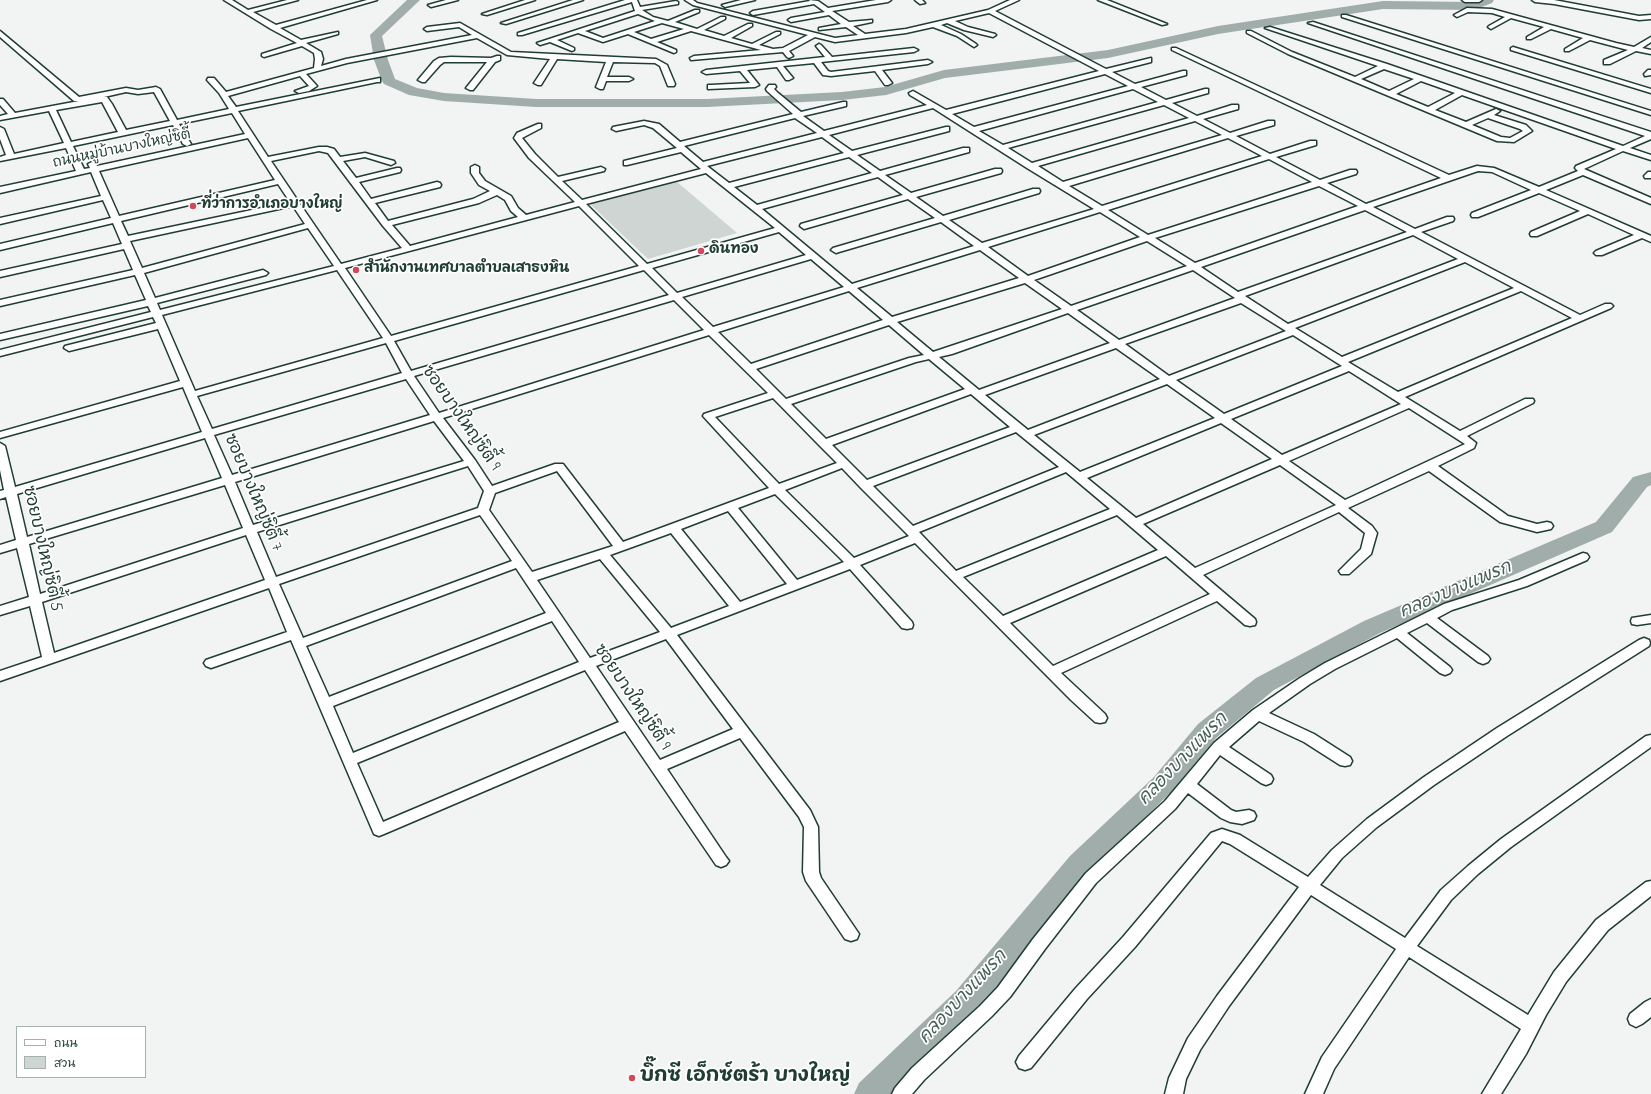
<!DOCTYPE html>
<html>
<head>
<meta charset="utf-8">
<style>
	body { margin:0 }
	#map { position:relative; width:1651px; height:1094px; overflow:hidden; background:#f2f3f3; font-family:"Indie Flower","Playpen Sans Thai",sans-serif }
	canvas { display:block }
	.legend { position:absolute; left:16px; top:1026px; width:130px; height:52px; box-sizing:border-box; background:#fff; border:1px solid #a5b1ae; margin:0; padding:5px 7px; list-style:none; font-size:12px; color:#1f3d34 }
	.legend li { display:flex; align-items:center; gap:8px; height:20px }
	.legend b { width:20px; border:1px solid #a5b1ae }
</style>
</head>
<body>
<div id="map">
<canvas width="1651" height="1094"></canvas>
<ul class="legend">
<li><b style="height:5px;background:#fff"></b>ถนน</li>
<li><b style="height:11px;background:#ced5d3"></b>สวน</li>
</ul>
</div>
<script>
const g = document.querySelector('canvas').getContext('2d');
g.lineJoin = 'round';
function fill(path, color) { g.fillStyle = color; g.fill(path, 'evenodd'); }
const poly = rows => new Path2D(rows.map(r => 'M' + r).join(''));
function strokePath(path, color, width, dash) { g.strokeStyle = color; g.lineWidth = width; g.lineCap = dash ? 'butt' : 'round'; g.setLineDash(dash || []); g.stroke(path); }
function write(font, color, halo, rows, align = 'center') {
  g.font = font + ' "Indie Flower","Playpen Sans Thai",sans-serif'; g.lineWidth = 3.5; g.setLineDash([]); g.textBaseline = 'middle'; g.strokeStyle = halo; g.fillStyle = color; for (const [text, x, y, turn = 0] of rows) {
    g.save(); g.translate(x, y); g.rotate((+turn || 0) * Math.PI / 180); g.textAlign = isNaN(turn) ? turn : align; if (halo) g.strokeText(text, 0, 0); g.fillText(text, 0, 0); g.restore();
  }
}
fill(poly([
	[676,181,737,233,648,259,590,204]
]), '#ced5d3');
fill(poly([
	[407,0,420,0,382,36,388,60,395,79,417,88,444,93,536,99,707,99,842,92,885,87,944,70,1108,50,1218,26,1383,1,1472,2,1478,0,1494,0,1492,3,1474,10,1383,9,1218,34,1108,58,945,78,886,95,842,100,707,107,536,107,444,101,409,95,384,84,382,81,374,60,370,35,407,0],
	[1651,472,1651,485,1647,487,1612,532,1380,633,1274,690,1216,738,1172,791,1090,872,978,1011,892,1094,854,1094,859,1083,956,991,1070,856,1154,777,1198,724,1256,678,1364,621,1596,522,1633,477,1651,472]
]), '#a1adaa');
const minor = poly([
	[224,0,232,0,248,10,287,0,298,0,253,12,276,25,367,0,377,0,280,28,301,40,338,32,338,34,306,43,321,52,323,59,321,66,346,59,472,35,459,27,427,31,424,29,427,27,460,23,511,52,656,59,667,65,675,84,674,86,668,86,660,66,655,63,613,62,607,77,629,77,633,79,629,81,606,81,603,89,600,89,596,87,606,62,557,59,541,85,538,85,534,83,550,59,507,55,477,38,347,63,306,74,317,86,309,91,299,93,295,91,309,86,300,76,228,96,236,107,380,78,380,82,377,82,238,111,268,157,319,147,327,147,334,149,340,157,365,153,394,161,395,163,391,165,365,157,343,161,356,178,397,168,400,168,401,170,400,172,359,182,371,199,437,182,440,183,441,185,440,187,375,203,388,221,473,199,490,191,479,185,471,173,471,167,475,165,479,167,479,173,485,181,511,196,518,208,526,215,575,202,529,158,514,138,517,133,538,124,541,124,541,128,522,138,535,154,558,177,601,167,605,169,604,171,562,181,582,200,701,169,681,152,627,165,624,165,624,161,677,148,653,128,644,125,616,131,612,129,613,127,644,121,659,124,680,142,793,114,767,91,766,89,769,85,775,85,776,87,774,89,778,93,801,112,843,102,846,102,846,106,803,116,824,131,927,105,910,95,909,93,913,91,946,110,1099,71,989,13,955,21,968,27,995,34,996,35,993,37,964,30,947,23,941,25,961,34,976,44,977,45,974,47,957,36,933,27,906,33,835,42,815,37,789,51,793,56,789,58,787,57,783,52,691,60,690,58,694,56,761,50,691,31,657,42,676,50,676,52,674,53,628,34,603,42,578,33,557,40,574,48,574,50,572,51,550,42,540,45,537,43,635,11,632,2,522,35,518,35,518,33,625,0,637,0,640,7,676,1,678,2,678,4,642,10,653,17,668,21,695,10,699,10,699,12,675,22,697,29,721,17,725,17,725,19,704,30,724,36,748,24,752,24,752,26,731,38,752,44,776,32,780,32,780,34,759,45,773,49,783,48,808,35,693,5,685,0,693,0,697,3,835,38,858,35,846,27,819,30,819,28,841,24,829,15,791,22,788,20,791,18,825,12,814,4,753,15,750,13,753,11,810,1,809,0,818,1,828,8,876,0,891,0,888,2,832,11,849,22,872,20,872,22,853,26,865,34,906,29,988,10,1010,0,1019,0,995,11,1106,69,1151,58,1151,62,1112,72,1135,84,1183,71,1186,71,1186,75,1141,87,1166,100,1205,89,1208,89,1208,93,1172,103,1197,116,1232,105,1238,105,1238,109,1203,119,1230,133,1268,121,1274,121,1274,125,1236,136,1270,154,1310,141,1316,141,1316,145,1276,157,1320,180,1350,170,1356,170,1357,172,1356,174,1327,183,1366,204,1441,178,1172,50,1172,48,1176,48,1449,175,1477,166,1494,168,1539,187,1578,171,1575,168,1576,166,1616,149,1462,95,1435,110,1466,122,1496,109,1500,111,1494,115,1526,125,1532,131,1514,142,1497,141,1288,54,1247,33,1247,31,1251,31,1292,52,1355,77,1378,66,1265,28,1270,27,1387,64,1623,146,1645,136,1308,23,1313,22,1651,132,1651,139,1630,148,1651,155,1651,160,1623,151,1584,169,1651,198,1651,204,1583,175,1546,190,1651,236,1651,242,1642,238,1602,255,1596,255,1594,253,1596,251,1634,235,1588,214,1537,236,1531,236,1530,234,1531,232,1580,211,1539,193,1478,217,1472,217,1471,215,1472,213,1531,190,1492,172,1478,171,1373,207,1415,229,1447,217,1453,217,1454,219,1453,221,1421,232,1580,315,1605,304,1611,304,1613,306,1611,308,1405,397,1460,431,1525,399,1533,399,1534,401,1533,403,1467,436,1476,443,1474,448,1438,466,1508,516,1537,524,1547,522,1551,523,1553,526,1551,529,1537,532,1500,522,1429,471,1348,508,1372,526,1377,533,1371,554,1349,574,1341,574,1339,571,1361,549,1365,533,1339,512,1203,575,1255,619,1256,622,1255,625,1250,626,1245,625,1217,601,1061,673,1105,714,1107,718,1105,722,1100,723,1095,722,1071,700,915,543,860,565,912,622,913,625,912,628,907,629,902,628,850,569,677,635,810,810,818,827,819,872,821,878,859,934,857,939,851,941,845,939,806,881,803,872,804,827,799,817,740,738,667,769,726,857,729,861,726,865,721,867,716,865,625,731,384,834,379,836,374,834,291,640,211,668,206,666,204,663,206,660,287,632,269,588,0,681,0,671,42,657,30,606,0,615,0,606,29,597,17,548,0,553,0,545,16,540,6,497,0,499,0,491,4,490,0,470,0,443,5,446,15,487,202,432,183,387,0,438,0,432,180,381,158,329,69,351,64,348,65,346,156,323,153,317,0,356,0,350,151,312,148,306,0,340,0,334,146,300,135,275,0,306,0,300,133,270,124,249,0,277,0,271,122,244,113,223,0,250,0,244,111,218,103,200,0,224,0,218,101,196,91,172,0,193,0,187,76,171,66,148,0,161,0,157,6,155,0,139,0,127,4,129,14,154,64,143,49,111,0,120,0,116,8,114,0,105,0,99,3,99,15,113,79,101,74,101,0,37,0,31,79,97,126,88,138,90,156,87,160,89,177,120,229,109,219,93,207,80,208,78,214,78,226,92,314,68,315,59,314,53,302,46,264,57,262,56,262,54,297,43,271,29,224,0],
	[638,14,655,21,603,38,585,31,638,14],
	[662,23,684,29,651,39,634,32,662,23],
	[1384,69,1414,79,1389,91,1361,79,1384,69],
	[1105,74,1128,86,974,127,952,114,1105,74],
	[1421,81,1455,93,1428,107,1396,94,1421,81],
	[1133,89,1158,102,1003,145,979,131,1133,89],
	[126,92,138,94,154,92,170,121,126,130,112,104,107,97,104,97,126,92],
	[102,102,118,132,71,142,56,110,102,102],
	[1164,105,1189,118,1032,163,1008,148,1164,105],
	[933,108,1027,168,1094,209,982,243,949,220,1039,193,1040,191,1039,189,1033,189,943,216,916,197,1001,173,1002,171,1001,169,995,169,911,193,885,175,969,152,969,148,963,148,880,171,857,155,949,131,949,127,946,127,852,151,829,135,933,108],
	[232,113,245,134,97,166,95,162,92,162,88,164,90,168,84,169,73,146,173,125,183,144,187,146,191,144,179,124,232,113],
	[795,118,817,133,703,162,684,146,795,118],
	[1488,118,1520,129,1523,131,1510,138,1501,137,1472,125,1488,118],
	[1195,121,1222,135,1063,182,1038,166,1195,121],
	[822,137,844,153,729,183,707,166,822,137],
	[248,138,275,180,119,216,99,171,248,138],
	[1228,138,1262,156,1102,206,1069,186,1228,138],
	[319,151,328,153,383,226,402,248,341,264,300,204,301,203,298,201,271,161,319,151],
	[849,157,872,173,757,205,734,187,849,157],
	[1269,159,1312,182,1148,235,1108,210,1269,159],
	[706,173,775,228,647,264,586,204,706,173],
	[878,177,903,195,801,224,800,226,804,229,908,199,935,218,833,248,831,250,836,253,839,252,941,222,974,246,852,284,762,209,878,177],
	[278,184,290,202,128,236,121,221,278,184],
	[1319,186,1358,206,1195,263,1155,238,1319,186],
	[497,195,505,200,511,211,518,217,410,246,392,225,479,203,497,195],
	[293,206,305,224,142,268,130,241,293,206],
	[579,206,639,266,391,336,345,268,579,206],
	[1365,210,1407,232,1238,292,1201,267,1365,210],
	[1100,212,1140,237,1028,276,988,247,1100,212],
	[308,228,334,266,160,310,157,303,266,275,268,273,263,270,155,298,144,273,308,228],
	[779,232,806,255,677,293,652,268,779,232],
	[1413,235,1458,259,1288,324,1245,296,1413,235],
	[1147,241,1187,266,1071,306,1034,280,1147,241],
	[980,250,1019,278,892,317,857,288,980,250],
	[811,259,844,287,713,327,682,297,811,259],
	[1465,262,1514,288,1342,357,1295,328,1465,262],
	[337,270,383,338,195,391,162,315,337,270],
	[644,270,669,295,411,371,394,341,644,270],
	[1193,270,1235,298,1119,340,1077,310,1193,270],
	[1025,283,1062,309,933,352,897,322,1025,283],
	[849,291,883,320,751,364,718,332,849,291],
	[1521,291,1572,318,1398,392,1348,362,1521,291],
	[674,300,704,330,439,413,414,376,674,300],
	[1241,303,1286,331,1169,376,1125,344,1241,303],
	[1068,313,1110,343,979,390,939,357,952,354,1068,313],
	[889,325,924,355,909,358,786,399,756,369,889,325],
	[709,335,768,393,704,414,703,416,769,488,623,542,563,464,555,464,492,486,475,460,443,418,709,335],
	[1293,335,1342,366,1224,414,1176,380,1293,335],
	[386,343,402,373,212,429,197,396,386,343],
	[1116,348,1160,379,1028,430,985,395,1116,348],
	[929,359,965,389,826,439,791,404,916,362,929,359],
	[1349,371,1401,404,1282,455,1231,419,1349,371],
	[406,379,430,415,232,475,214,435,406,379],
	[1167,384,1215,418,1080,472,1034,435,1167,384],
	[971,394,1010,427,867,480,832,445,971,394],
	[773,398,820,446,837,463,779,484,715,417,773,398],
	[1409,408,1465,444,1345,500,1289,461,1409,408],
	[434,421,464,461,253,525,235,482,434,421],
	[1221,423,1272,459,1136,518,1087,478,1221,423],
	[1016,432,1059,467,913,526,873,486,1016,432],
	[205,438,222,478,27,537,17,494,205,438],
	[1280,465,1336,505,1195,568,1143,524,1280,465],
	[468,466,484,491,478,508,276,577,257,532,468,466],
	[842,468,861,488,909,536,854,558,785,490,842,468],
	[557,471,613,546,532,572,489,510,495,493,557,471],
	[1066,472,1110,509,956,571,919,532,1066,472],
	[225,485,243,528,40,594,29,544,225,485],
	[775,494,844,562,797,580,738,508,775,494],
	[728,511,787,584,740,602,681,529,728,511],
	[480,515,512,561,303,638,279,584,480,515],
	[1117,515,1158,550,1003,616,963,577,1117,515],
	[671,533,729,606,671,628,610,555,671,533],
	[246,535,265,580,54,653,42,602,246,535],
	[1166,556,1210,594,1053,666,1010,623,1166,556],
	[600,559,660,632,590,658,537,580,600,559],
	[516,568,546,613,329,697,306,646,516,568],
	[552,621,579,662,353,753,333,706,552,621],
	[666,639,733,729,660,760,596,666,666,639],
	[585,670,619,722,383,822,357,763,585,670],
	[446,0,458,0,431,7,428,5,446,0],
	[525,0,535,0,487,15,482,14,525,0],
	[573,0,583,0,506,24,501,23,573,0],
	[741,0,755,0,725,7,722,5,741,0],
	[915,0,922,0,925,3,920,4,915,0],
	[1098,0,1107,0,1167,24,1162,25,1098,0],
	[1462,0,1482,0,1479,2,1465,2,1462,0],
	[1532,0,1554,0,1639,16,1651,15,1651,19,1639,20,1554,4,1535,2,1532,0],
	[1467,8,1492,9,1616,43,1634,47,1651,37,1651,42,1642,48,1651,50,1651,54,1636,51,1610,64,1604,64,1604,60,1628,50,1590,40,1569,51,1565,51,1565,49,1583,38,1551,29,1531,39,1527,39,1527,37,1544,27,1511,18,1491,29,1488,27,1489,26,1505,17,1492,13,1468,12,1457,17,1454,15,1467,8],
	[1342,15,1346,15,1651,111,1651,115,1342,17,1342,15],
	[819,44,821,45,832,57,914,48,918,50,914,52,821,62,828,71,831,72,928,60,932,62,928,64,882,70,892,83,888,85,885,85,875,71,831,76,823,75,814,63,783,66,793,78,789,80,786,80,777,67,747,70,759,85,755,87,708,89,708,85,711,85,750,83,740,71,706,74,702,72,706,70,825,57,816,46,819,44],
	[1513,47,1651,89,1651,93,1511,50,1511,48,1513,47],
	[497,56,500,56,500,60,495,62,473,90,470,90,466,88,487,62,444,62,440,65,425,82,422,82,418,80,434,61,439,58,451,57,491,58,497,56],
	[1648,70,1651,70,1651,75,1645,76,1644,74,1648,70],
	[1648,172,1651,172,1651,178,1645,178,1644,176,1648,172],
	[1583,553,1587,554,1589,557,1587,560,1527,586,1452,610,1437,618,1488,656,1490,659,1488,662,1483,664,1478,662,1427,623,1407,633,1450,667,1452,670,1450,673,1445,675,1440,673,1397,638,1335,669,1310,684,1269,713,1314,734,1350,757,1352,761,1350,765,1345,766,1340,765,1304,742,1259,721,1229,747,1271,775,1273,779,1271,783,1266,785,1261,783,1220,755,1197,784,1231,810,1236,812,1249,810,1254,812,1256,816,1254,820,1242,824,1230,822,1221,818,1188,793,1175,809,1096,883,1045,949,1010,997,992,1016,924,1080,912,1094,892,1094,895,1088,912,1068,980,1006,998,987,1033,939,1086,873,1165,801,1214,743,1253,710,1300,678,1325,663,1444,604,1519,580,1583,553],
	[1651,615,1651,623,1637,625,1632,624,1631,621,1632,618,1651,615],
	[1644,638,1649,640,1650,643,1649,646,1507,736,1434,785,1377,827,1342,858,1320,885,1405,938,1441,890,1468,866,1501,839,1646,736,1651,735,1651,747,1511,847,1478,874,1451,900,1417,946,1528,1015,1554,972,1596,920,1646,882,1651,881,1651,896,1608,930,1566,982,1546,1015,1526,1054,1501,1094,1482,1094,1521,1029,1409,957,1334,1069,1323,1094,1305,1094,1322,1057,1396,949,1311,895,1229,1006,1200,1050,1186,1079,1183,1094,1165,1094,1169,1078,1188,1038,1217,996,1299,887,1230,844,1222,841,1135,947,1087,999,1031,1068,1025,1070,1019,1068,1016,1062,1019,1056,1075,989,1123,937,1211,833,1222,829,1240,835,1308,877,1332,850,1367,819,1424,777,1497,728,1639,640,1644,638],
	[1651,999,1651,1017,1642,1024,1636,1027,1630,1024,1628,1019,1630,1014,1645,1002,1651,999]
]);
strokePath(minor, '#1f3d34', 3);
fill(minor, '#fff');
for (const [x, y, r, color] of [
	[193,206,4,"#d1495b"],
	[701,251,4,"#d1495b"],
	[356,270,4,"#d1495b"],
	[632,1078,4,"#d1495b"]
]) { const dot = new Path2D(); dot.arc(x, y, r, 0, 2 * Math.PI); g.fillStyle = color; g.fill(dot); strokePath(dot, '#fff', 1.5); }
write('14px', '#1f3d34', '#fff', [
	["ถนนหมู่บ้านบางใหญ่ซิตี้",122,150,-12]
]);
write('bold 14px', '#1f3d34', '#fff', [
	["ที่ว่าการอำเภอบางใหญ่",201,206],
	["ดินทอง",709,251],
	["สำนักงานเทศบาลตำบลเสาธงหิน",364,270]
], 'left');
write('17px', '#1f3d34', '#fff', [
	["ซอยบางใหญ่ซิตี้ 9",460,419,55],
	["ซอยบางใหญ่ซิตี้ 7",252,493,67],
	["ซอยบางใหญ่ซิตี้ 5",41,549,77],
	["ซอยบางใหญ่ซิตี้ 9",631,698,56]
]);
write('italic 18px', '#465f57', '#fff', [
	["คลองบางแพรก",1456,591,-23],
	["คลองบางแพรก",1184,760,-46],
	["คลองบางแพรก",964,998,-47]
]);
write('bold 20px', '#1f3d34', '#fff', [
	["บิ๊กซี เอ็กซ์ตร้า บางใหญ่",640,1078]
], 'left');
</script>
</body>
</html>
